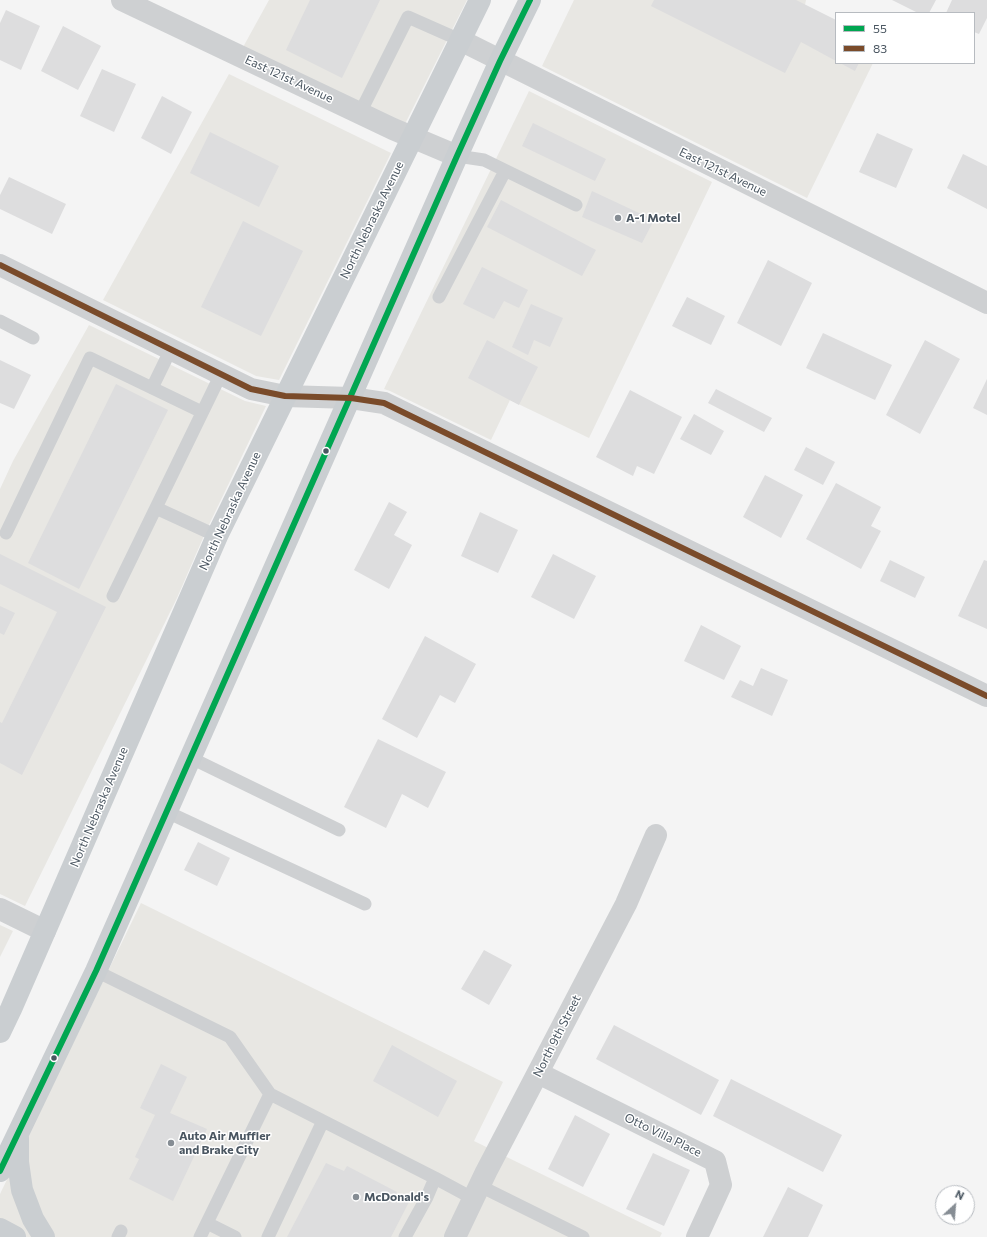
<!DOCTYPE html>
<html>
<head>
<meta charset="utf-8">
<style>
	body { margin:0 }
	#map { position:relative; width:987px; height:1237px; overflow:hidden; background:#f4f4f4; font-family:Commissioner,sans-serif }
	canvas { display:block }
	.legend { position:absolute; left:835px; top:12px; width:140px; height:52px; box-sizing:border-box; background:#fff; border:1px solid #b7bbc0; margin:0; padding:5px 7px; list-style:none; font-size:12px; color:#4a5661 }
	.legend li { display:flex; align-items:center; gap:8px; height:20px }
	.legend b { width:20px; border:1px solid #b7bbc0 }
	.north { position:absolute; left:935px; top:1185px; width:40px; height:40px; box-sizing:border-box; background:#fff; border:1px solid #b7bbc0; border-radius:50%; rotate:26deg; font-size:11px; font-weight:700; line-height:16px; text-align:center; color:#4a5661 }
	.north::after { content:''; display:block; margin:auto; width:14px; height:18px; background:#868d94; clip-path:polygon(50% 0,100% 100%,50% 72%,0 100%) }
</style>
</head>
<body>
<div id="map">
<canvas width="987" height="1237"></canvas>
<ul class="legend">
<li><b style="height:5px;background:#00a651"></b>55</li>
<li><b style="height:5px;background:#7a4b2a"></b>83</li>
</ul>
<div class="north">N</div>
</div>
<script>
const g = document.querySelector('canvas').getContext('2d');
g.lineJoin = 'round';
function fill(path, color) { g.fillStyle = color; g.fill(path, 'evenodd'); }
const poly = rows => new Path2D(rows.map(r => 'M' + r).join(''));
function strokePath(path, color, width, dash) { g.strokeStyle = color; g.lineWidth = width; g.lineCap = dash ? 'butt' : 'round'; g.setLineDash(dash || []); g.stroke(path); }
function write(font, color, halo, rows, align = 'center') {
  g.font = font + ' Commissioner,sans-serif'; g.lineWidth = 3; g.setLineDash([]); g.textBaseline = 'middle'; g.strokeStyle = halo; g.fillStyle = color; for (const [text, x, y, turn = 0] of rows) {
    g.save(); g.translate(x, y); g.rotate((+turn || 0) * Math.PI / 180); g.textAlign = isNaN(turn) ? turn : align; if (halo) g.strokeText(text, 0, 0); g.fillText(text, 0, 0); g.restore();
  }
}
fill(poly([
	[269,0,467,0,403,128,242,49],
	[574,0,806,0,804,10,836,32,836,63,873,63,807,198,542,66],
	[229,74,391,153,279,380,256,376,103,300],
	[529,91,712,182,589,438,510,400,491,440,390,391,384,389],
	[89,325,245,401,266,406,206,531,177,598,25,906,0,894,0,489,13,461],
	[141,903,503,1082,474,1141,662,1233,660,1237,0,1237,0,1194],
	[0,925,13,931,0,957]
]), '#e8e7e3');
fill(poly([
	[310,0,380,0,342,78,286,50],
	[654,0,796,0,836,20,836,61,801,42,785,73,651,6],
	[892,0,936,0,929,13,918,13],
	[952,0,987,0,987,18,979,34,974,32,974,13,946,13],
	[6,10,40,26,21,70,0,60,0,23],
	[63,26,101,46,78,90,41,71],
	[840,63,859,63,855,71],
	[102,69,136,84,114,132,80,116],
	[162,96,192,112,171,154,141,138],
	[533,123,606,159,595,181,522,146],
	[210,132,279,166,259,207,190,173],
	[877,133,913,149,896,188,859,172],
	[963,154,987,166,987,209,947,188],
	[9,177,66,204,52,234,0,209,0,195],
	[592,191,654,220,642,243,582,217],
	[501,200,596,250,582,276,487,227],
	[243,221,303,251,261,336,201,307],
	[768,260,812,283,781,346,737,323],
	[482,267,528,290,519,308,504,301,494,319,463,304],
	[687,297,725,316,711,345,672,326],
	[531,304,563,318,550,347,534,340,528,355,512,347],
	[823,333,892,365,875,400,806,368],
	[487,340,538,367,519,405,468,378],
	[925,340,960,359,920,434,886,415],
	[0,360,31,375,14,409,0,403],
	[987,379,987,415,973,408],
	[116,384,168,410,79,589,28,563],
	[716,389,772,418,764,432,708,403],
	[630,390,682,417,654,474,637,466,633,476,596,457],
	[694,414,724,431,711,455,680,439],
	[806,447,835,462,823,485,794,470],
	[765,475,803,495,781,538,743,517],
	[836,483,881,507,871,526,881,531,861,569,806,539],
	[389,502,407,512,394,535,412,545,389,589,354,570],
	[480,512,518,530,498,573,461,556],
	[0,554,106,607,22,775,0,763,0,722,2,723,57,612,0,584],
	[553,554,596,576,574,619,531,597],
	[890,560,925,577,915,598,880,581],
	[984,560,987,561,987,629,958,616],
	[0,606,15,613,4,635,0,633],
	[701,625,741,646,724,680,684,661],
	[425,636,476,664,455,703,440,695,417,738,382,719],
	[761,668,788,680,772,716,731,697,740,680,753,686],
	[378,739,446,772,428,808,402,794,386,828,344,807],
	[198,842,230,858,217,886,184,870],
	[484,950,512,965,489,1005,461,989],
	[614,1025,719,1080,701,1115,596,1059],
	[392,1045,457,1081,438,1117,373,1081],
	[161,1064,187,1077,170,1113,207,1129,173,1201,129,1179,139,1159,135,1157,155,1115,140,1108],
	[731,1079,842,1135,823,1172,713,1116],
	[575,1115,610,1134,583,1187,548,1169],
	[653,1153,690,1170,664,1226,626,1209],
	[326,1163,344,1171,347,1166,397,1192,396,1194,410,1200,391,1237,287,1237],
	[788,1187,823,1205,808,1237,763,1237]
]), '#ddddde');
strokePath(poly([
	[360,113,408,17,460,40],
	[457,156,484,160,576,205],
	[439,297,505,171],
	[0,321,33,338],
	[152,388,171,349],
	[156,508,217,536],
	[6,533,90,358,202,412],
	[113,596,221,374],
	[191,758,339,830],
	[167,812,365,904],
	[96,971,230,1037,270,1094],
	[480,1186,583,1237],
	[207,1223,235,1237],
	[118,1237,121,1231],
	[200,1237,270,1094,435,1178,474,1199],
	[268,1237,323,1121],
	[405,1237,427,1197,435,1178]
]), '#ced0d2', 13);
strokePath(poly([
	[122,0,393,129,457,156],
	[460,40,987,303],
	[0,265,251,389,285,396,351,398,384,403,987,696],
	[0,909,45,931],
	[538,1073,715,1161,721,1185,697,1237],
	[455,1237,486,1172,626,904,656,835]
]), '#ced0d2', 22);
strokePath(poly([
	[0,1032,11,1009,217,536,480,0],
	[18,1138,18,1162,22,1190,33,1219,44,1237],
	[0,1171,96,971,457,156,500,61,530,0],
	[0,1229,15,1237]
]), '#caced1', 22);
strokePath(poly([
	[0,1171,96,971,457,156,500,61,530,0]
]), '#00a651', 6);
strokePath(poly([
	[0,265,251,389,285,396,351,398,384,403,987,696]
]), '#7a4b2a', 6);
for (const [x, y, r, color] of [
	[618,218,4,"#868d94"],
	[326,451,3.5,"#4a5661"],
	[54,1058,3.5,"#4a5661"],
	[171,1143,4,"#868d94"],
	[356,1197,4,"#868d94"]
]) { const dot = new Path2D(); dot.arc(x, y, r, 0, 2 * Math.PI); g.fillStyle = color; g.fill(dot); strokePath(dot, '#fff', 1.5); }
write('12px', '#4a5661', '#fff', [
	["East 121st Avenue",289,79,25],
	["East 121st Avenue",723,172,26],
	["North Nebraska Avenue",372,220,-64],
	["North Nebraska Avenue",230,511,-65],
	["North Nebraska Avenue",99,807,-67],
	["North 9th Street",557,1036,-63],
	["Otto Villa Place",663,1135,26]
]);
write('bold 12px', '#4a5661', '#fff', [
	["A-1 Motel",626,218],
	["Auto Air Muffler",179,1136],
	["and Brake City",179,1150],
	["McDonald's",364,1197]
], 'left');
</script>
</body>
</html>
